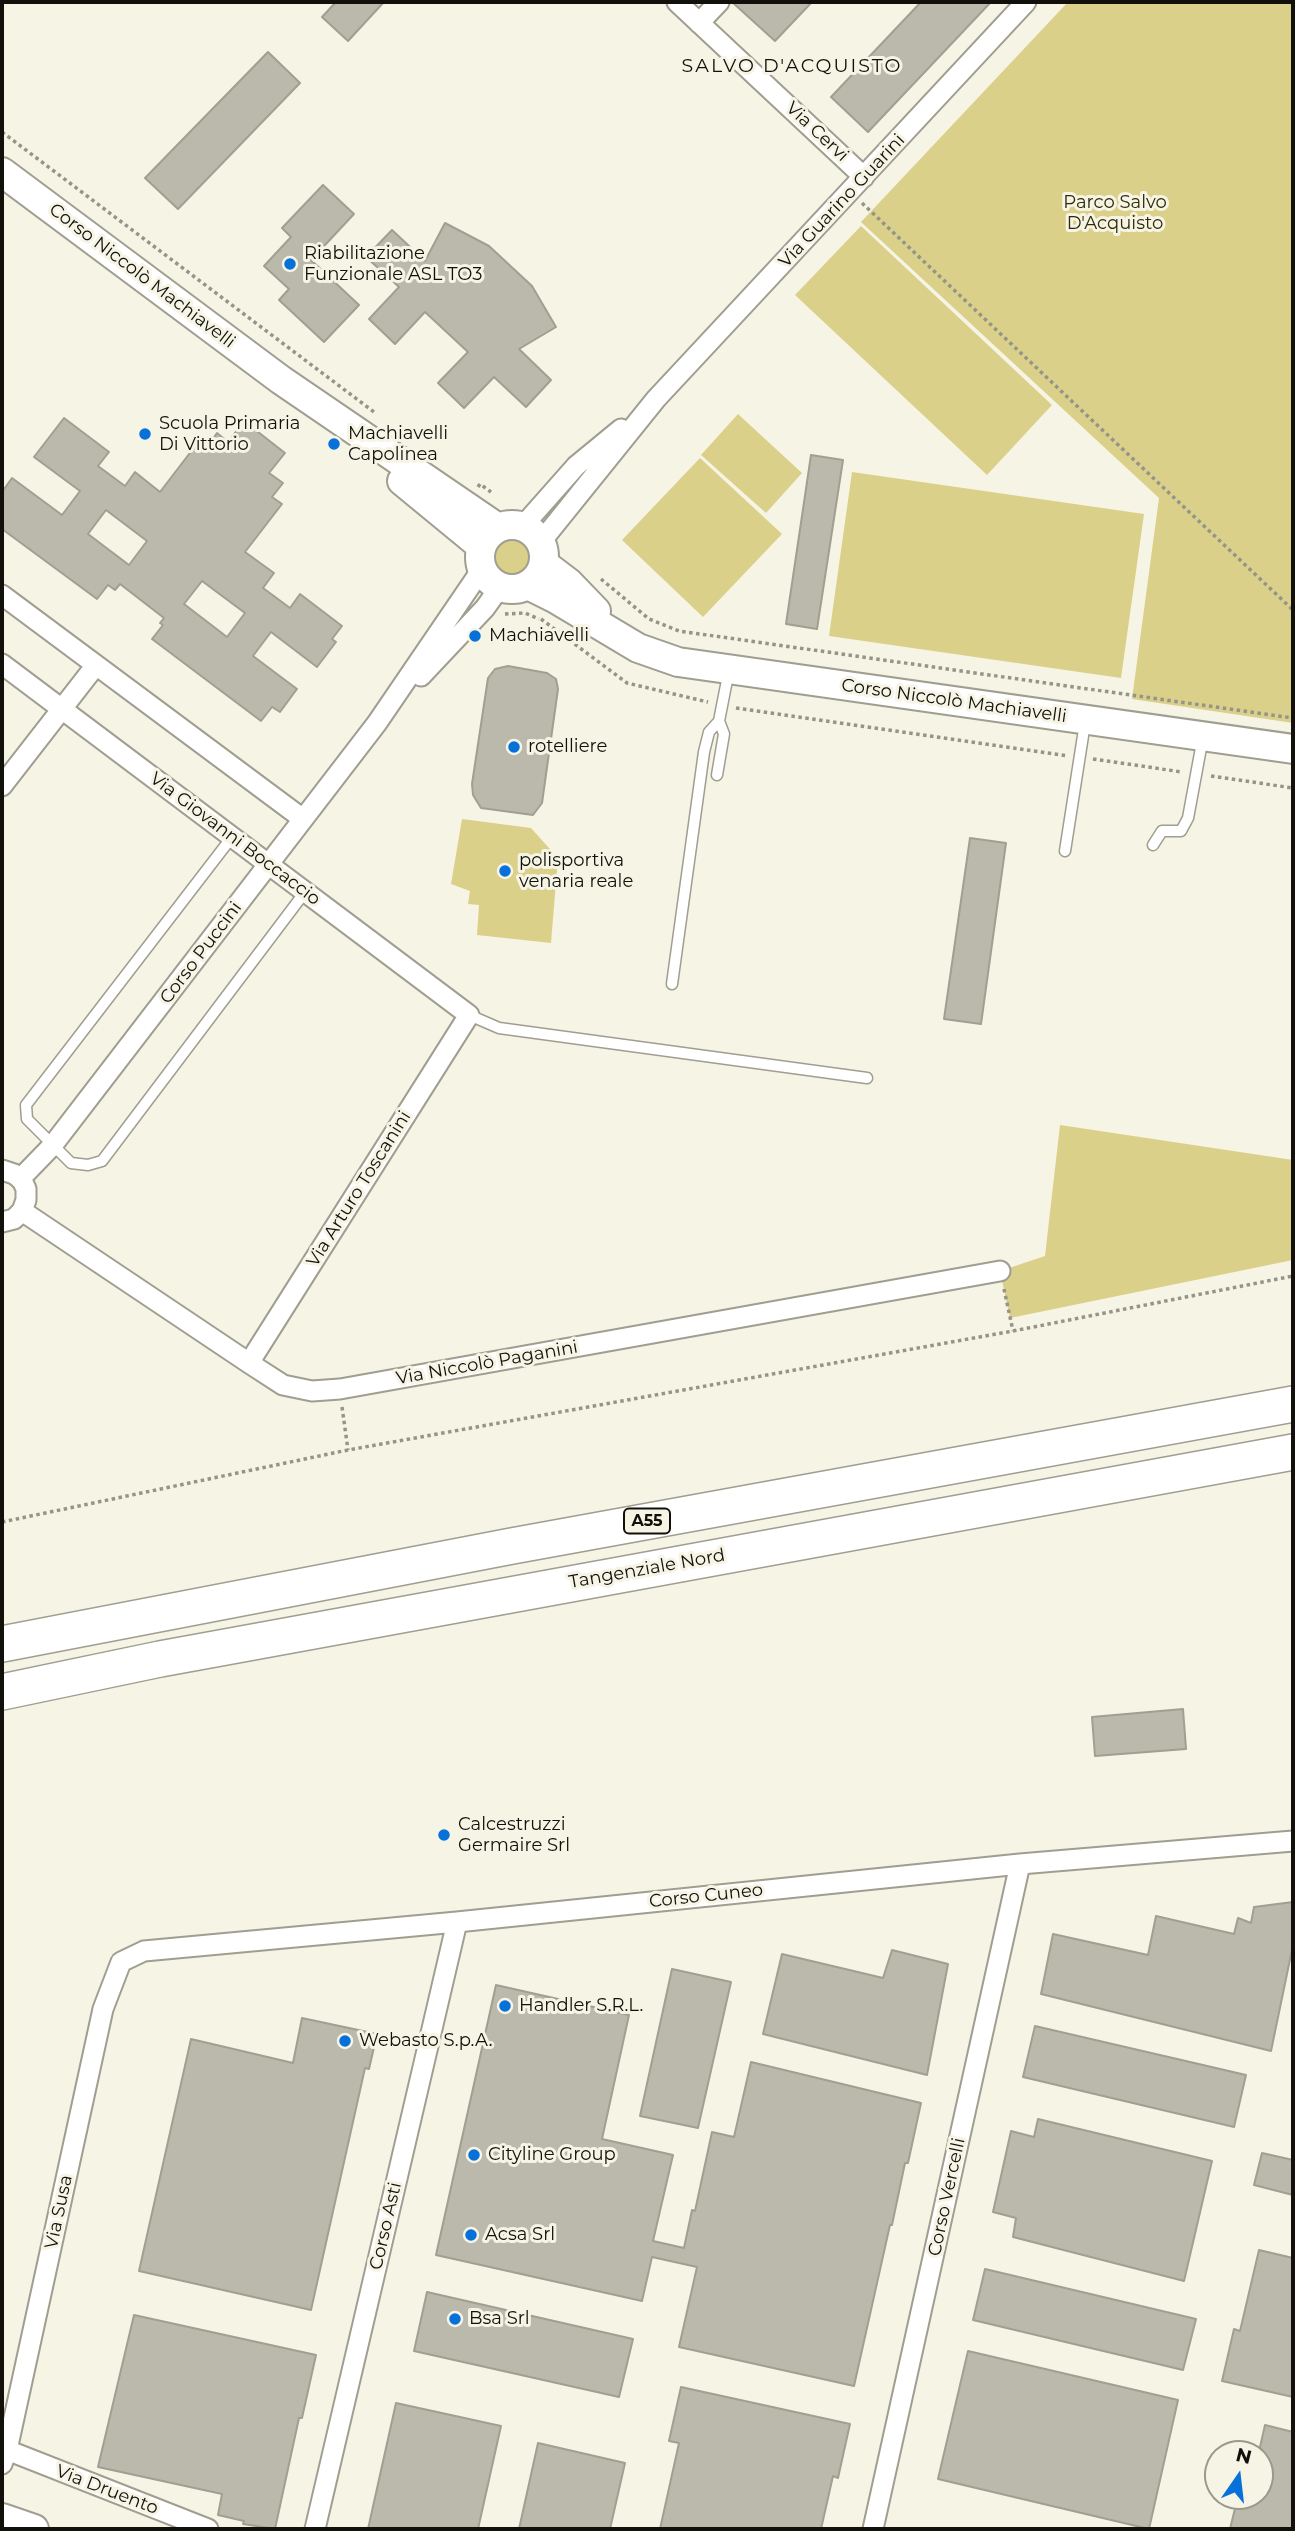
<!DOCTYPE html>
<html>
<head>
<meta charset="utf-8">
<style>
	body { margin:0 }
	#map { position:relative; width:1295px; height:2531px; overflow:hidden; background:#f6f4e4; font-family:Montserrat,sans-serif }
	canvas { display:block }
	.frame { position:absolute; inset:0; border:4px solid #11100b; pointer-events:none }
	.north { position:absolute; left:1204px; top:2440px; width:70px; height:70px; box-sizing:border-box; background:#f6f4e4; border:2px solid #9a998d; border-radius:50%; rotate:14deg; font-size:19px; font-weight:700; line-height:28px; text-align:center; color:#11100b }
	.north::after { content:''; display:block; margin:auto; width:24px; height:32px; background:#0771d9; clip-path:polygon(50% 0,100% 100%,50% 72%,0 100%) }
</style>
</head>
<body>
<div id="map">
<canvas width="1295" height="2531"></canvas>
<div class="frame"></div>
<div class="north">N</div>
</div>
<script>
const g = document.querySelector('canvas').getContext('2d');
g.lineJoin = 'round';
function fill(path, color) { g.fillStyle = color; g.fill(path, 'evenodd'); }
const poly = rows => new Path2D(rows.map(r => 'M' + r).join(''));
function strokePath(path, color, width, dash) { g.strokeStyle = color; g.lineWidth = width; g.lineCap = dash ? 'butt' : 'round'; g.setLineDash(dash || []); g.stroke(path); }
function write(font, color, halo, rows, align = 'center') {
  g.font = font + ' Montserrat,sans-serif'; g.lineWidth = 6; g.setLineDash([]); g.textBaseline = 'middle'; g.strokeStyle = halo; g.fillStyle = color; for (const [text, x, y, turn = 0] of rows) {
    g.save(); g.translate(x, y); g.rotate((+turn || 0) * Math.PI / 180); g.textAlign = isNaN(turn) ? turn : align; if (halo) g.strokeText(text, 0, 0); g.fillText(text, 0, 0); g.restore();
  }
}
fill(poly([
	[1068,2,1293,2,1293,723,1132,699,1159,498,861,222],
	[861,226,1052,405,987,475,795,295],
	[738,414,802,473,766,513,701,455],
	[700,458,782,534,703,617,622,540],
	[852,472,1144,514,1121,678,829,636],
	'492 558a20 20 0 1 1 40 0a20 20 0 1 1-40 0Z',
	[462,819,531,828,558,858,551,943,477,935,479,905,468,904,470,891,451,884],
	[1060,1125,1293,1160,1293,1260,1010,1318,1000,1271,1045,1256]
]), '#dbd08a');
const building = poly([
	[336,2,384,2,348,41,322,17,336,2],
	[732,2,812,2,775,41,732,2],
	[921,2,991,2,868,132,831,97,921,2],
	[268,52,300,83,178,209,145,178,268,52],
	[323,185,354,214,311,260,359,305,324,342,279,300,289,289,264,266,291,237,282,228,323,185],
	[445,223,489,246,532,286,556,327,519,349,551,380,526,407,494,377,464,408,438,383,468,352,425,312,395,344,369,319,399,287,366,257,392,230,425,261,445,223],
	[64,418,109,452,98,466,125,486,135,472,160,492,199,441,207,447,217,433,228,442,244,421,285,453,269,473,283,483,272,497,282,504,245,552,274,573,263,588,290,608,300,594,342,626,332,639,336,642,317,667,271,632,253,656,297,689,280,712,272,707,261,721,152,639,163,625,160,623,164,618,120,584,115,590,108,585,97,599,2,529,2,492,12,478,62,515,80,491,34,457,64,418],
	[106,510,147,541,129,565,88,534,106,510],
	[202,581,245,613,227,637,184,604,202,581],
	[811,455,843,460,817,629,786,624,811,455],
	[508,666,547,673,556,679,558,689,542,803,533,815,481,808,473,795,472,784,488,678,495,669,508,666],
	[970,838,1006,843,981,1024,944,1019,970,838],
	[1183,1709,1186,1749,1095,1756,1092,1717,1183,1709],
	[1293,1902,1293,1945,1271,2051,1041,1994,1053,1934,1148,1955,1156,1916,1234,1934,1238,1918,1251,1923,1254,1907,1293,1902],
	[892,1950,948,1964,927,2075,763,2034,782,1954,883,1978,892,1950],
	[672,1969,731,1982,698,2128,640,2116,672,1969],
	[496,1985,629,2015,602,2139,673,2155,653,2241,684,2248,692,2210,695,2211,712,2132,734,2137,751,2062,921,2103,908,2163,905,2163,892,2225,890,2225,854,2386,679,2347,697,2267,652,2257,642,2301,436,2255,496,1985],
	[302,2018,377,2034,369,2069,365,2068,311,2310,139,2271,191,2039,293,2063,302,2018],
	[1035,2026,1246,2075,1234,2127,1023,2077,1035,2026],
	[1038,2119,1212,2161,1184,2281,1013,2237,1016,2218,993,2212,1011,2131,1034,2137,1038,2119],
	[1262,2153,1293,2160,1293,2195,1254,2185,1262,2153],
	[1259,2250,1293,2258,1293,2397,1222,2381,1234,2329,1240,2331,1259,2250],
	[985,2269,1196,2319,1183,2370,973,2320,985,2269],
	[427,2292,633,2339,619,2397,414,2351,427,2292],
	[134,2315,316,2355,302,2418,299,2418,275,2529,243,2524,244,2521,218,2515,222,2494,98,2467,134,2315],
	[968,2351,1178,2400,1149,2529,938,2479,968,2351],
	[681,2387,850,2424,838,2478,833,2476,821,2529,660,2529,679,2443,669,2441,681,2387],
	[396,2403,501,2426,478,2529,368,2529,396,2403],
	[1265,2425,1293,2432,1293,2529,1230,2529,1238,2496,1260,2496,1260,2447,1265,2425],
	[538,2443,625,2463,610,2529,519,2529,538,2443]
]);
fill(building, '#bbb9ab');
strokePath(building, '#a19f91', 2);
const lane = poly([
	[717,775,724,734,719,721],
	[232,837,26,1105,27,1119,71,1163,88,1165,102,1161,305,892],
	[1153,845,1162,831,1181,831,1188,818,1203,737],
	[1065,851,1085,723],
	[672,984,704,752,709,732,719,721,729,670],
	[469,1015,499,1028,867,1078]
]);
const street = poly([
	[677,2,864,177],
	[699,23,719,2],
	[522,527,576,466,621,429],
	[540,543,656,399,1026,2],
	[2,595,303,819],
	[2,664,469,1015,249,1363],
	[421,676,485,608,500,587],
	[2,786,96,665],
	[2,1170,14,1174,22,1180,26,1189,26,1200,22,1211,14,1219,2,1222],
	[20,1179,52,1146,377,723,482,569],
	[22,1211,249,1363,283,1385,312,1391,340,1389,1000,1271],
	[7,2450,208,2529],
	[2,2464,7,2450,103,2009,121,1962,144,1951,457,1922,1020,1864,1293,1841],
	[315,2529,457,1922],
	[873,2529,1020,1864]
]);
const secondary = poly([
	[2,172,281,380,498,528],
	[402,481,481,546],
	'480 557a32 32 0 1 1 64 0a32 32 0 1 1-64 0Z',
	[544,564,569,583,596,611],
	[528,585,556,599,638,648,678,662,1293,749],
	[2,2518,34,2529]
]);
const highway = poly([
	[2,1644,512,1546,1293,1404],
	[2,1692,160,1659,1293,1452]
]);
strokePath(lane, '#a09e90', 13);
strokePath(street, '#a09e90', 23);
strokePath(secondary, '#a09e90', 32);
strokePath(highway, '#a09e90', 38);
strokePath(poly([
	[2,132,374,412],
	[862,203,1293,610],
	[478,487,480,484,491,492],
	[601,579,649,619,679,631,1293,718],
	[505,614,525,613,539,619],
	[541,619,627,683,708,702],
	[736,708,1068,756],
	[1093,759,1182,772],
	[1211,776,1293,788],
	[1004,1289,1013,1331],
	[342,1407,348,1450],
	[2,1522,348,1450,1013,1331,1293,1276]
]), '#959488', 3.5, [3.5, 3.5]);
strokePath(lane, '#fff', 10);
strokePath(street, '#fff', 19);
strokePath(secondary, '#fff', 28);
strokePath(highway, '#fff', 35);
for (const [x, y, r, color] of [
	[290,264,7,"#0771d9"],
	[145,434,7,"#0771d9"],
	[334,444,7,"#0771d9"],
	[475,636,7,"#0771d9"],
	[514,747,7,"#0771d9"],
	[505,871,7,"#0771d9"],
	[444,1835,7,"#0771d9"],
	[505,2006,7,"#0771d9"],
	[345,2041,7,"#0771d9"],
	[474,2155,7,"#0771d9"],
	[471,2235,7,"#0771d9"],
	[455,2319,7,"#0771d9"]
]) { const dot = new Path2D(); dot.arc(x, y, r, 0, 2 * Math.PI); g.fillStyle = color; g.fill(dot); strokePath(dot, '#f6f4e4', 2.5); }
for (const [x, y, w] of [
	[647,1521,46]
]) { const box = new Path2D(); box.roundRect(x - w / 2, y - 12.5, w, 25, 5); g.fillStyle = '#f6f4e4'; g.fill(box); strokePath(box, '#11100b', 2); }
write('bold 16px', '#11100b', null, [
	["A55",647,1521]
]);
write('18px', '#11100b', '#f6f4e4', [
	["Via Cervi",817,132,43],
	["Via Guarino Guarini",842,201,-47],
	["Corso Niccolò Machiavelli",142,276,37],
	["Corso Niccolò Machiavelli",954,701,8],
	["Via Giovanni Boccaccio",235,839,37],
	["Corso Puccini",201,953,-53],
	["Via Arturo Toscanini",359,1189,-58],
	["Via Niccolò Paganini",487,1363,-10],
	["Tangenziale Nord",647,1569,-10],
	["Corso Cuneo",706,1896,-6],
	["Corso Vercelli",947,2197,-78],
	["Via Susa",59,2212,-78],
	["Corso Asti",386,2226,-77],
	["Via Druento",107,2490,21]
]);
write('18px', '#302a08', '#f6f4e4', [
	["Parco Salvo",1115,203],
	["D'Acquisto",1115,224]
]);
write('18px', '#11100b', '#f6f4e4', [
	["Riabilitazione",304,254],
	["Funzionale ASL TO3",304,275],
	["Scuola Primaria",159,424],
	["Di Vittorio",159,445],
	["Machiavelli",348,434],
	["Capolinea",348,455],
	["Machiavelli",489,636],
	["rotelliere",528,747],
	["polisportiva",519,861],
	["venaria reale",519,882],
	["Calcestruzzi",458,1825],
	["Germaire Srl",458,1846],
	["Handler S.R.L.",519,2006],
	["Webasto S.p.A.",359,2041],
	["Cityline Group",488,2155],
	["Acsa Srl",485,2235],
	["Bsa Srl",469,2319]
], 'left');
g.letterSpacing = '2px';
write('19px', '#11100b', '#f6f4e4', [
	["SALVO D'ACQUISTO",792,66]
]);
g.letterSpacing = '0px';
</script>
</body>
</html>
